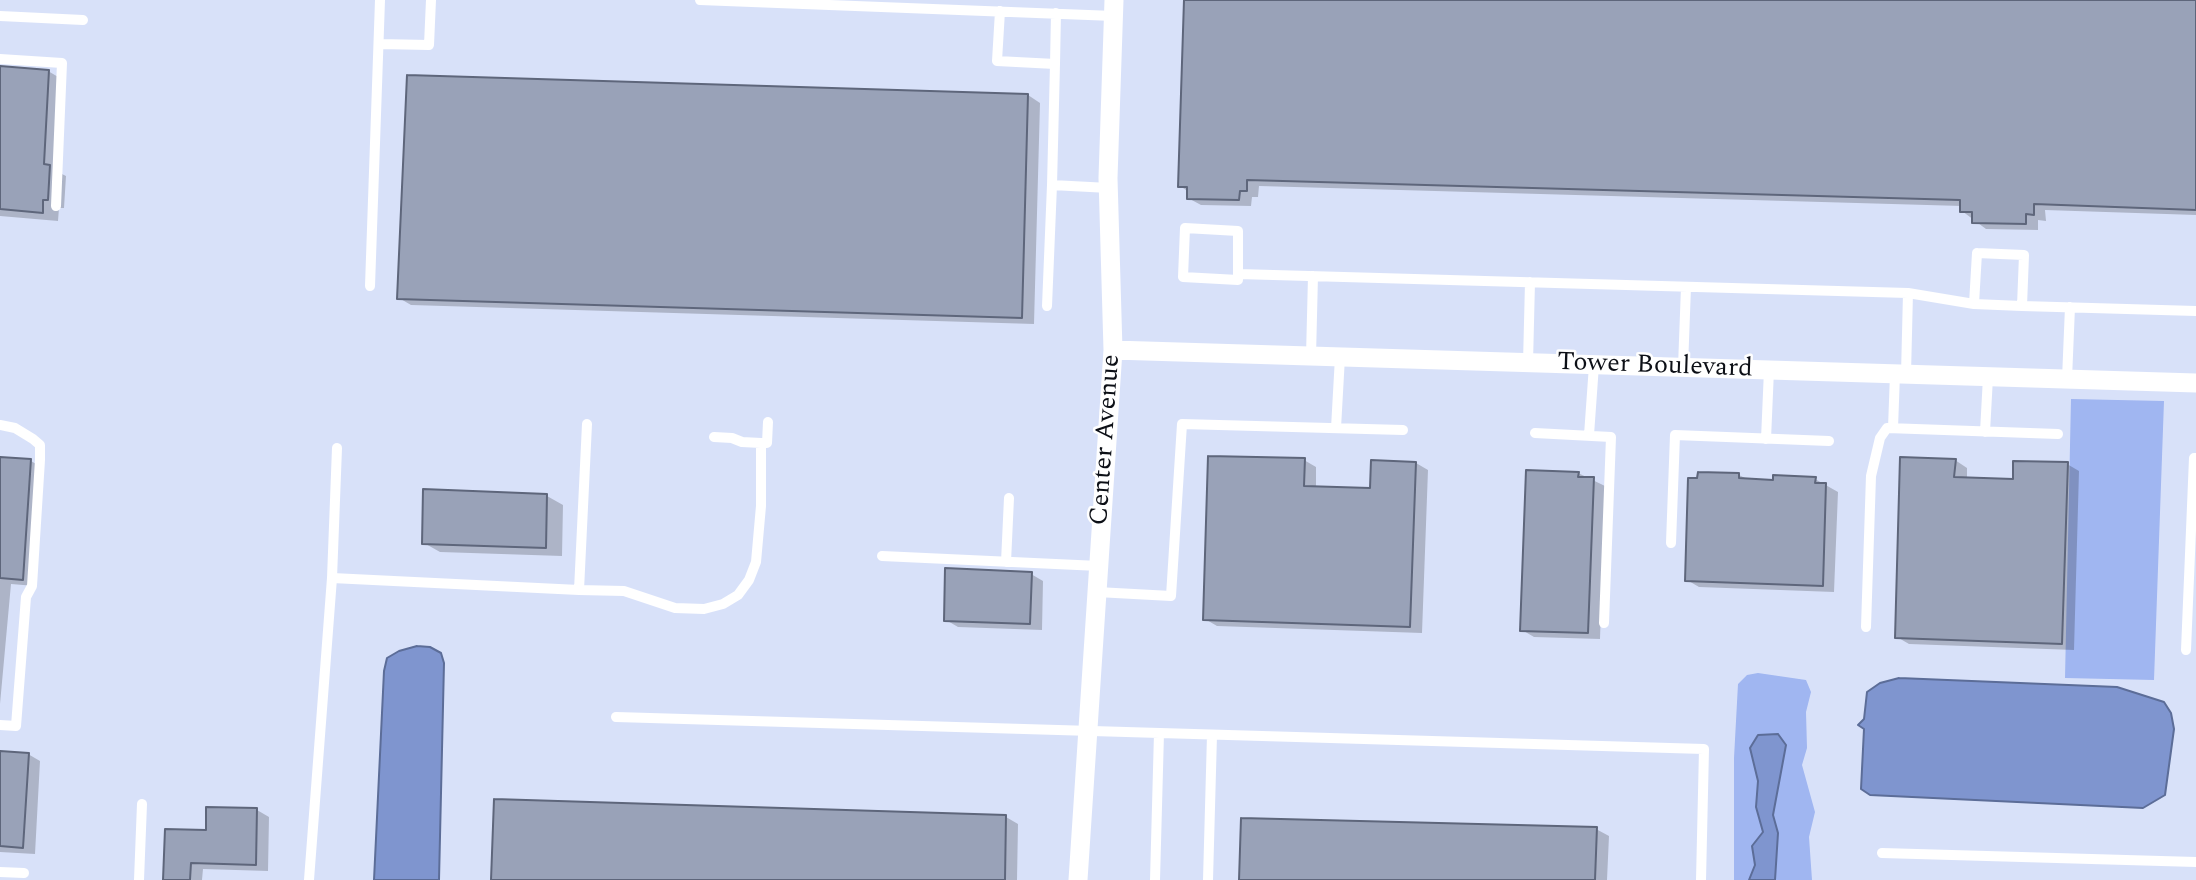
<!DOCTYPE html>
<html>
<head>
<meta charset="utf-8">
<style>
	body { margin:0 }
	canvas { display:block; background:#d8e1f9 }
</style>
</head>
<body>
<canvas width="2196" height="880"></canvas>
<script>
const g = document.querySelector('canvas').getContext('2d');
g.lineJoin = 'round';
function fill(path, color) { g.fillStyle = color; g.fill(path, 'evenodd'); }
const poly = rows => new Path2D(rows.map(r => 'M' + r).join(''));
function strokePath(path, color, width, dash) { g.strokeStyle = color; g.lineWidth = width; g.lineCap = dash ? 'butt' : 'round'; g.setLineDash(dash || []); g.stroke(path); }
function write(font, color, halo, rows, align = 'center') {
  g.font = font + ' Spectral,serif'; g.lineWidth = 5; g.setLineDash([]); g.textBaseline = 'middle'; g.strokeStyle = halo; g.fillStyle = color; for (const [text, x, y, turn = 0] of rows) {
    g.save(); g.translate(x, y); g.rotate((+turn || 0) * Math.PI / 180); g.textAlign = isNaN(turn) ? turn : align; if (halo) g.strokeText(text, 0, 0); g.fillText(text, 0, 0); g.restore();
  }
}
fill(poly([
	[2071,399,2164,401,2154,680,2065,678],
	[1758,673,1806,680,1811,692,1806,712,1807,748,1802,765,1815,812,1809,837,1812,880,1734,880,1734,758,1738,684,1747,675]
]), '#a0b6f1');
const water = poly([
	[417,646,430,647,441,653,444,663,439,880,374,880,384,671,387,658,399,651,417,646],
	[1899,678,2117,687,2164,702,2171,713,2174,729,2165,795,2143,808,1870,795,1861,789,1864,729,1858,725,1864,719,1867,692,1880,683,1899,678],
	[1778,734,1786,745,1773,815,1778,833,1775,880,1749,880,1755,865,1752,846,1763,832,1756,807,1758,781,1750,748,1758,735,1778,734]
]);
fill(water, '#7f95cf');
strokePath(water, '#5c6d98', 2);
fill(poly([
	[1186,0,2196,0,2196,215,2045,210,2046,221,2038,220,2038,230,1986,229,1962,211,1962,206,1259,186,1258,197,1252,197,1251,206,1201,205,1188,198,1189,192,1180,186],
	[0,68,48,71,65,81,60,173,66,176,64,208,59,208,58,221,0,216],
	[409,77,1028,95,1040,103,1034,324,411,305,399,298],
	[0,459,31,461,43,468,35,586,11,584,0,704],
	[1304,460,1316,467,1316,488,1372,490,1416,463,1428,470,1422,633,1217,626,1205,619],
	[1955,460,1967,468,1967,479,2015,481,2067,464,2079,471,2074,650,1909,644,1897,637],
	[1578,473,1605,486,1600,639,1534,637,1522,630],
	[1739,475,1749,480,1815,479,1838,492,1834,592,1699,587,1687,580],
	[547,496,563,505,562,556,440,552,424,543],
	[1031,574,1043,581,1042,630,958,627,946,620],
	[0,752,28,754,40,761,35,854,0,852],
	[257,810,269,817,268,871,203,869,202,880,165,880,207,832],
	[1006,817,1018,824,1017,880,493,880],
	[1596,829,1609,836,1607,880,1240,880]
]), '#0003');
const building = poly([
	[1184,0,2196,0,2196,210,2034,204,2034,215,2026,214,2026,224,1972,223,1972,212,1960,212,1960,200,1247,180,1247,191,1240,191,1239,200,1187,199,1187,187,1178,187,1184,0],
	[0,66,49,70,44,164,50,165,48,200,43,200,43,213,0,209,0,66],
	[407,75,1028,94,1022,318,397,299,407,75],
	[1208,456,1305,458,1304,486,1370,488,1371,460,1416,462,1410,627,1203,620,1208,456],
	[0,457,31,459,23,580,0,578,0,457],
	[1900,457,1956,459,1954,477,2013,479,2013,461,2068,462,2062,644,1895,638,1900,457],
	[1526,470,1579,472,1578,477,1594,477,1588,633,1520,631,1526,470],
	[1698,472,1739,473,1739,478,1773,480,1773,475,1816,477,1815,483,1826,483,1823,586,1685,581,1688,478,1697,478,1698,472],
	[423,489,547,494,546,548,422,544,423,489],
	[945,568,1032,572,1030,624,944,621,945,568],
	[0,751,29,753,23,848,0,846,0,751],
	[494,799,1006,815,1005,880,491,880,494,799],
	[206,807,257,808,256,865,191,863,190,880,163,880,165,829,206,830,206,807],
	[1241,818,1597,827,1595,880,1239,880,1241,818]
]);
fill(building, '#99a2b8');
strokePath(building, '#5e667b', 2);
strokePath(poly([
	[700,0,1114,16],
	[1000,11,997,61,1055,64,1056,13],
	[0,16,83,20],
	[379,44,429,45,431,0],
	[0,59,62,63,56,206],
	[1055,64,1052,185,1109,188],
	[1185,228,1238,231,1238,280,1183,277,1185,228],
	[1977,253,2024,255,2022,306,1974,304,1977,253],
	[1238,274,1908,293,1906,374],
	[370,286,380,0],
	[1908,293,1974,304],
	[1047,306,1052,185],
	[2022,306,2196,311],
	[1311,356,1313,276],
	[1528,363,1530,282],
	[1683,367,1686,287],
	[2067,379,2070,307],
	[0,425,15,428,33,439,40,445,40,460,32,586,26,597,16,726,0,725],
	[1336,428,1340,357],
	[1893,428,1895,374],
	[1985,432,1988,377],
	[1535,433,1611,437,1604,623],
	[1589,435,1594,365],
	[714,437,732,438,742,442,761,443],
	[1766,439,1769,370],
	[1671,543,1675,435,1829,441],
	[882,556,1099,566],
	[1006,562,1009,498],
	[332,578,579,590,587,424],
	[579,590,624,591,675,608,704,609,723,604,738,595,749,580,756,562,761,506,761,443,767,443,768,422],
	[1097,592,1171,596,1182,424,1403,430],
	[1866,627,1871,476,1880,438,1887,428,2058,434],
	[2186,650,2194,458,2196,458],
	[616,717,1704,749,1701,880],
	[1882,853,2196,862],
	[0,872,24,873],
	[139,880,142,804],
	[309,880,332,578,337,448],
	[1155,880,1159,733],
	[1208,880,1212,735]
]), '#fff', 10);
strokePath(poly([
	[1113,350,2196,383],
	[1078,880,1113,350,1108,178,1114,0]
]), '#fff', 19);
write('26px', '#0c0f16', '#fff', [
	["Tower Boulevard",1655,367,2],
	["Center Avenue",1107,440,-86]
]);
</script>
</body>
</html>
